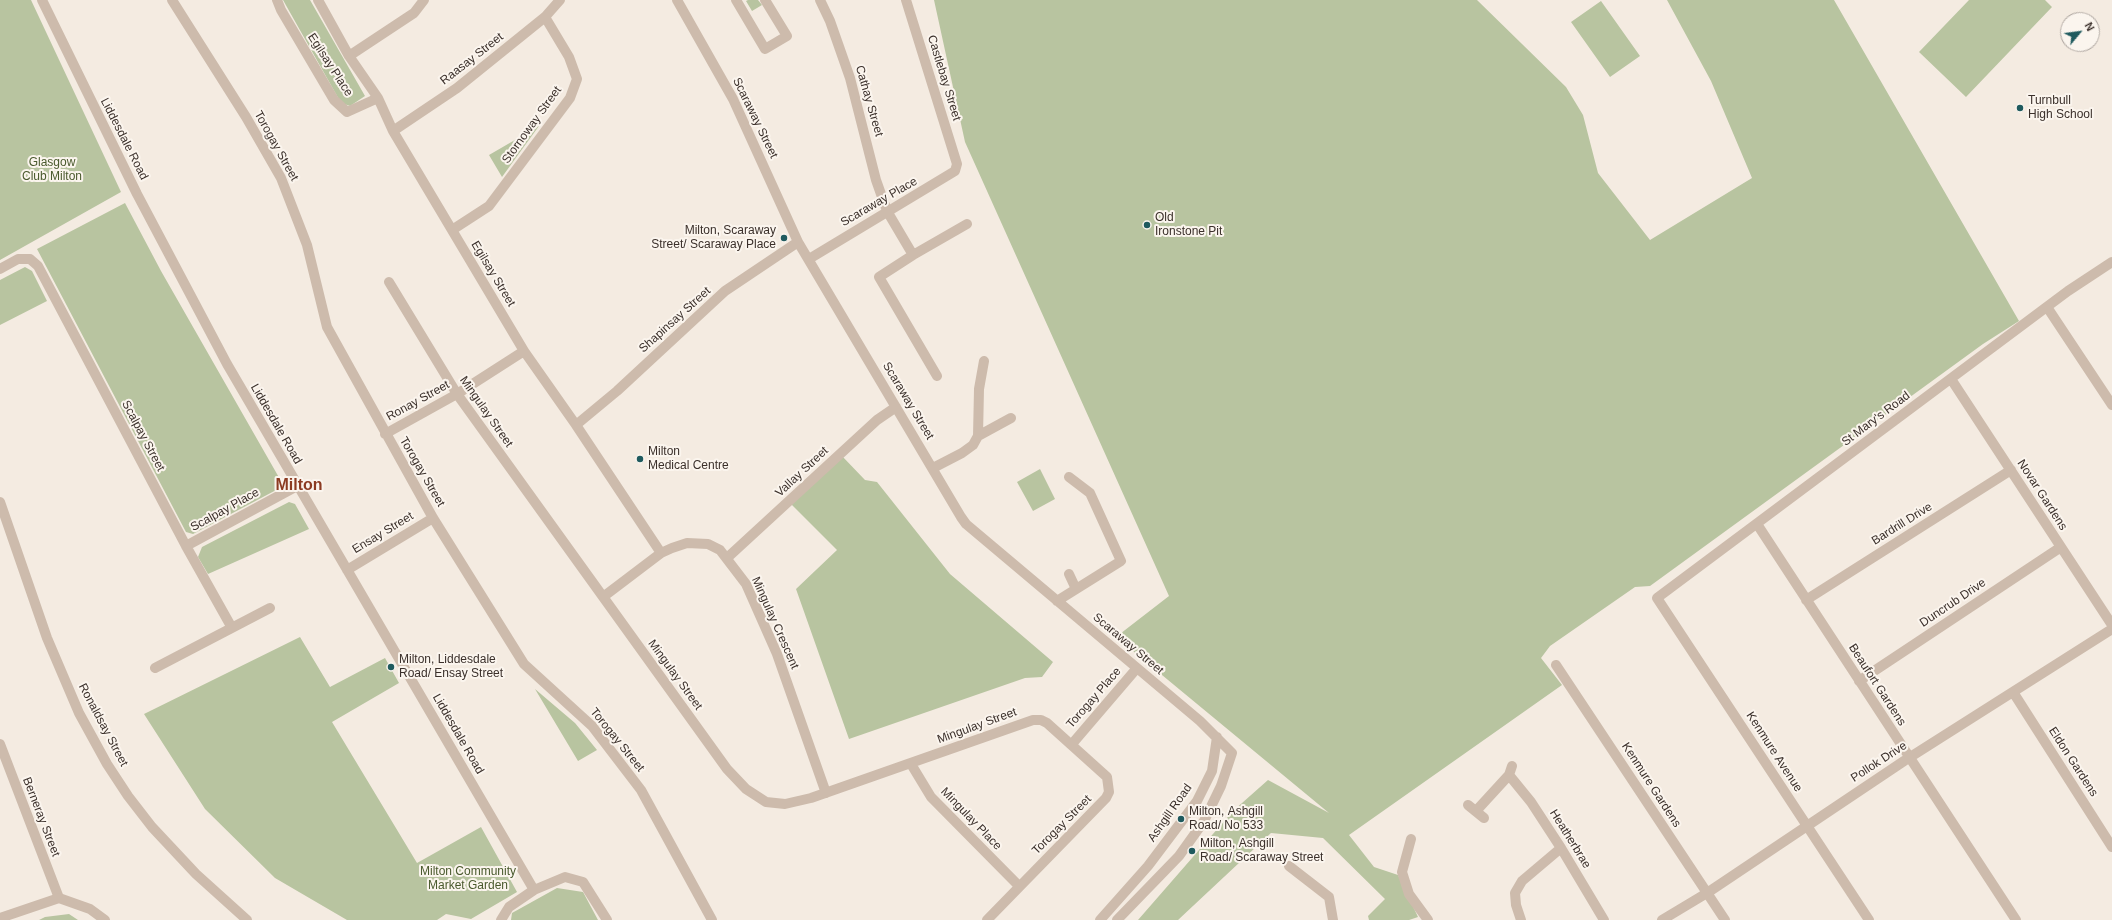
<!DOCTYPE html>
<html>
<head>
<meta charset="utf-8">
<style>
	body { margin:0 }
	#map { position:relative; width:2112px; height:920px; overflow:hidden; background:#f4ebe1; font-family:Helvetica,sans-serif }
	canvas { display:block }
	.north { position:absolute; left:2060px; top:12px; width:40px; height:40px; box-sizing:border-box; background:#fbf5ee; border:1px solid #aea6a0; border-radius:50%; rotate:61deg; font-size:11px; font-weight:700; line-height:16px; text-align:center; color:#3b302b }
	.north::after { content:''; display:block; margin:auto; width:14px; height:18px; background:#1f5a5e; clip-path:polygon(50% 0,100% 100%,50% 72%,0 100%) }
</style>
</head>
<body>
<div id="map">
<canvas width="2112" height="920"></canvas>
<div class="north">N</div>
</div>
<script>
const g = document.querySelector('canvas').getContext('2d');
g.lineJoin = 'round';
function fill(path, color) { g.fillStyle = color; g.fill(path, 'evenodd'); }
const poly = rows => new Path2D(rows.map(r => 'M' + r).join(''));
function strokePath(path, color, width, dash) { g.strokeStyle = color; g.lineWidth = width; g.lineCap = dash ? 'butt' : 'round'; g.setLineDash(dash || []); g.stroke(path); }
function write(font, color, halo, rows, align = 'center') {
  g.font = font + ' Helvetica,sans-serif'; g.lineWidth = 4; g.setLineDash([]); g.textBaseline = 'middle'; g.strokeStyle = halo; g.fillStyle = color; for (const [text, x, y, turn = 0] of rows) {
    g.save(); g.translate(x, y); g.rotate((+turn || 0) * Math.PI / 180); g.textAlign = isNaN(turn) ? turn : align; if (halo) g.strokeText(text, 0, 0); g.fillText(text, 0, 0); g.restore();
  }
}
fill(poly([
	[0,0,31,0,121,192,0,260],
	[283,0,310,0,365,96,350,106,341,103],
	[748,0,758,0,762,5,752,11,746,1],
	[934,0,1477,0,1566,87,1583,115,1598,173,1650,240,1752,178,1711,81,1667,0,1834,0,2019,321,1983,344,1650,586,1635,587,1550,646,1541,658,1562,685,1349,835,1374,867,1398,875,1418,917,1409,920,1369,920,1368,916,1385,899,1323,838,1271,833,1178,920,1138,920,1233,811,1268,780,1329,813,1116,637,1169,596,965,142],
	[1969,0,2045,0,2052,7,1966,97,1919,52],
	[1601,1,1640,56,1610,77,1571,22],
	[539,126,502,177,489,155],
	[125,203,161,271,281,481,280,488,193,534,186,532,37,249],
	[25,267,32,271,47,301,0,325,0,280],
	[842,456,865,480,877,482,950,574,1053,662,1042,677,1025,678,849,739,796,589,837,550,791,504],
	[1040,469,1055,499,1033,511,1017,482],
	[289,502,295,504,309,529,208,574,198,557,202,547],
	[300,637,330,687,385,658,399,683,332,722,417,863,481,827,517,892,471,919,446,914,437,920,347,920,275,878,205,809,144,714],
	[535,689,575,723,597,750,578,761],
	[557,888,583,892,598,920,511,920,512,913],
	[69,914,78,920,39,920,45,917]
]), '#b8c4a0');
strokePath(poly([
	[42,0,137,194,227,364,534,890],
	[172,0,246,117,281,178,307,245,327,327,433,518,524,664,592,726,641,790,712,920],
	[277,0,281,10,334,100,347,112,378,98],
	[318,0,349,56,378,98,393,131,524,351,576,425,661,553],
	[677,0,733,99,798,242,961,517,966,524,1200,721,1232,753,1221,786,1204,821,1179,856,1117,920],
	[736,0,765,49,787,36,765,0],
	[820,0,830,21,850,78,876,180,887,211,913,255,879,277,937,376],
	[349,56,414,13,424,0],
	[393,131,457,88,545,17,560,0],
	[452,230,489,206,570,98,577,79,569,57,545,17],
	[913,255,967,224],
	[809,259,955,171,957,164,906,0],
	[0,269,18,259,30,259,38,266,186,546,232,628],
	[389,282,457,394,727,769,746,789,766,802,785,804,811,798,1033,720,1041,720,1047,723,1107,777,1109,792,1106,798,987,920],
	[2047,307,2112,405],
	[1951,379,2112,625],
	[576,425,617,391,725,291,798,242],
	[385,434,457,394,524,351],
	[978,436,1011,418],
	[933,468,962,453,973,445,978,436,979,389,984,361],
	[0,502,47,638,79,713,107,764,128,796,152,827,196,874,247,920],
	[1757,524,2016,920],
	[186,546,297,486],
	[727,558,877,420,896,407],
	[347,570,433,518],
	[1069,574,1076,589],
	[603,597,661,553,672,548,687,543,708,544,720,550,746,584,777,654,826,793],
	[1806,600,2011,470],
	[1057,601,1121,561,1090,493,1069,477],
	[1556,665,1725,920],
	[155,668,270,608],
	[1859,681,2061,547],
	[2013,692,2112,847],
	[0,744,59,898],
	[1072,744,1137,668],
	[911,764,931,797,1019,886],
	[1509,775,1531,802,1561,848,1604,920],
	[1468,805,1484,818],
	[1476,811,1509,775,1512,766],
	[1411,839,1402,872,1409,894,1428,920],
	[1289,866,1329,897,1333,920],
	[501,920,509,907,534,890,565,877,583,882,607,920],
	[1100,920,1148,866,1197,801,1212,771,1217,737],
	[1521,920,1516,905,1515,893,1522,881,1561,848],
	[1662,920,1707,893,1904,761,2112,629],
	[1869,920,1657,598,2068,291,2112,262]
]), '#cdbbac', 10);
strokePath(poly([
	[0,918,59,898,90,909,105,920]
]), '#cdbbac', 10);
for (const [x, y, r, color] of [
	[2020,108,4,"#1f5a5e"],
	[1147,225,4,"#1f5a5e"],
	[784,238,4,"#1f5a5e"],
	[640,459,4,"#1f5a5e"],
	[391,667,4,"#1f5a5e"],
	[1181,819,4,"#1f5a5e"],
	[1192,851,4,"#1f5a5e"]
]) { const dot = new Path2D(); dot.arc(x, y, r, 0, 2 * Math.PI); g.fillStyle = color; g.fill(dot); strokePath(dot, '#fbf5ee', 1.5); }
write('12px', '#3b302b', '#fbf5ee', [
	["Raasay Street",472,59,-38],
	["Egilsay Place",330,65,57],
	["Castlebay Street",944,78,73],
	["Cathay Street",869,101,74],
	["Scaraway Street",755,118,64],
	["Stornoway Street",532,125,-54],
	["Liddesdale Road",124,139,63],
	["Torogay Street",276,146,61],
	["Scaraway Place",879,202,-30],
	["Egilsay Street",493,274,59],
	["Shapinsay Street",675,320,-42],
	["Ronay Street",418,401,-29],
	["Scaraway Street",908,401,59],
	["Mingulay Street",486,412,55],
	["St Mary's Road",1876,419,-37],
	["Liddesdale Road",276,424,60],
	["Scalpay Street",143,436,62],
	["Torogay Street",422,472,60],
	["Vallay Street",802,472,-43],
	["Novar Gardens",2042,495,57],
	["Scalpay Place",225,510,-29],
	["Bardrill Drive",1902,524,-32],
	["Ensay Street",383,533,-31],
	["Duncrub Drive",1953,603,-34],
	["Mingulay Crescent",775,623,66],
	["Scaraway Street",1128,644,40],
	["Mingulay Street",675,675,54],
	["Beaufort Gardens",1877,685,57],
	["Torogay Place",1094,698,-49],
	["Ronaldsay Street",103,725,62],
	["Mingulay Street",977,726,-20],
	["Liddesdale Road",458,734,60],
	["Torogay Street",617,740,51],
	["Kenmure Avenue",1774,752,57],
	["Pollok Drive",1879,762,-33],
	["Eldon Gardens",2073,762,57],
	["Kenmure Gardens",1651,785,57],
	["Ashgill Road",1170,813,-55],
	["Berneray Street",41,817,69],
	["Mingulay Place",971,819,46],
	["Torogay Street",1062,825,-45],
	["Heatherbrae",1570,839,58]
]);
write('12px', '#3b302b', '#fbf5ee', [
	["Turnbull",2028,101],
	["High School",2028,115],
	["Old",1155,218],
	["Ironstone Pit",1155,232],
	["Milton, Scaraway",776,231,"right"],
	["Street/ Scaraway Place",776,245,"right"],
	["Milton",648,452],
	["Medical Centre",648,466],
	["Milton, Liddesdale",399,660],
	["Road/ Ensay Street",399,674],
	["Milton, Ashgill",1189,812],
	["Road/ No 533",1189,826],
	["Milton, Ashgill",1200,844],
	["Road/ Scaraway Street",1200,858]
], 'left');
write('12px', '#4a5a2e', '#fbf5ee', [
	["Glasgow",52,163],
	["Club Milton",52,177],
	["Milton Community",468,872],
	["Market Garden",468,886]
]);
write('bold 16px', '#8c3b22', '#fbf5ee', [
	["Milton",299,486]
]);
</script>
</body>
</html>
